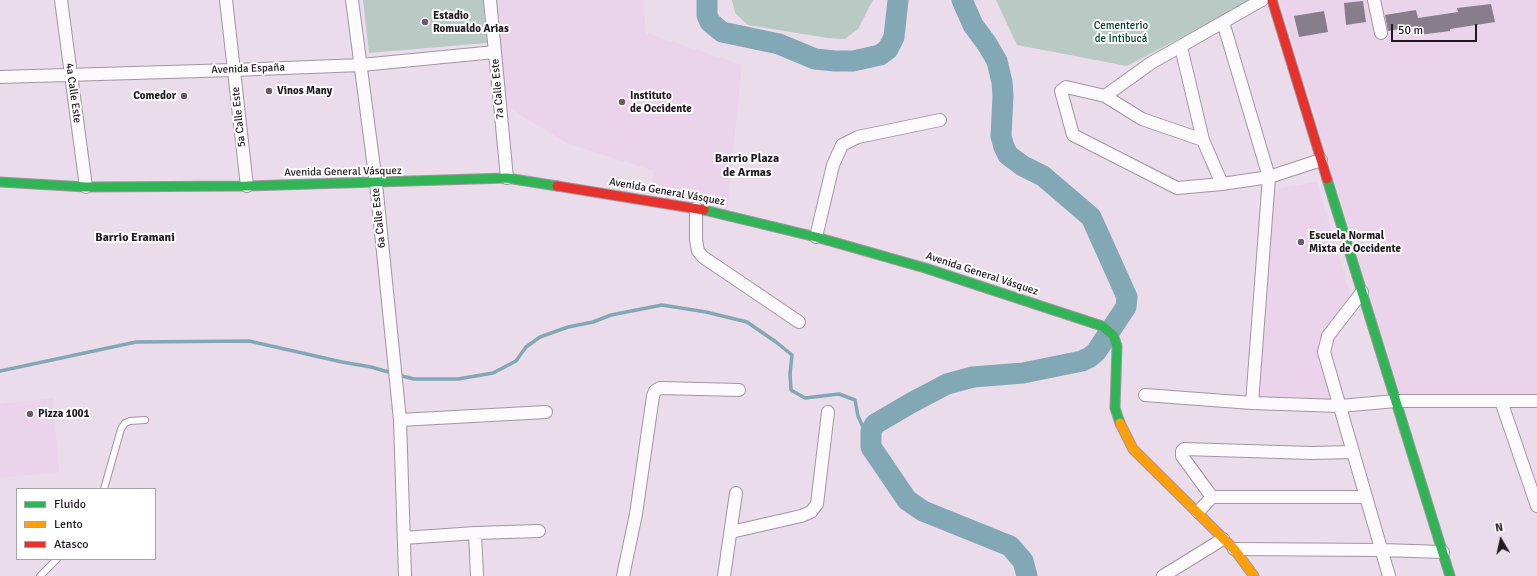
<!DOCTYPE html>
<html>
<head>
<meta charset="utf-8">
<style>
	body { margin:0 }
	#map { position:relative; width:1537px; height:576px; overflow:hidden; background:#eadceb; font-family:Signika,sans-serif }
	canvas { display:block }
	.legend { position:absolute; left:16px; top:488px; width:140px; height:72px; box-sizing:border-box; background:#fff; border:1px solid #a6a2a6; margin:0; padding:5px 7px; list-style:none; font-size:12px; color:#201720 }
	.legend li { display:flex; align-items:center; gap:8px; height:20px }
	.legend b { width:20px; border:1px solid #a6a2a6 }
	.north { position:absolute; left:1481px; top:520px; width:40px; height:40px; -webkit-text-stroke:3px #fff; paint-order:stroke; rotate:351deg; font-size:11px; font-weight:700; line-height:16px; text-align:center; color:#201720 }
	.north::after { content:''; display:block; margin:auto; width:14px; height:18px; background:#201720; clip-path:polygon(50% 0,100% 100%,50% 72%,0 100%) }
	.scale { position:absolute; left:1391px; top:24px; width:86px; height:18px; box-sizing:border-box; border:2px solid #201720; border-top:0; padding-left:5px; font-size:12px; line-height:14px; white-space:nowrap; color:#201720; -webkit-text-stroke:3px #fff; paint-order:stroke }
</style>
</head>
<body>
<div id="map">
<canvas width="1537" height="576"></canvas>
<ul class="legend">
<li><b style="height:5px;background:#30b455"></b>Fluido</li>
<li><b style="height:5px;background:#ff9f0a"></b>Lento</li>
<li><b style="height:5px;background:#e5322d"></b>Atasco</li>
</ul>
<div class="north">N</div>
<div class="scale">50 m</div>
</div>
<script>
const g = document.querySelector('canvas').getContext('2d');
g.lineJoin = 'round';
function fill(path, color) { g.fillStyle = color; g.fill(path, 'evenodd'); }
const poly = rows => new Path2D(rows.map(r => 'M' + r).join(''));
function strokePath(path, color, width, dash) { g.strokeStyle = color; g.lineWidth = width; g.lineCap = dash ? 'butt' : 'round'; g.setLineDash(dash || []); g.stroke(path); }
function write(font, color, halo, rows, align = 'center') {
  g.font = font + ' Signika,sans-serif'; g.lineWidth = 4; g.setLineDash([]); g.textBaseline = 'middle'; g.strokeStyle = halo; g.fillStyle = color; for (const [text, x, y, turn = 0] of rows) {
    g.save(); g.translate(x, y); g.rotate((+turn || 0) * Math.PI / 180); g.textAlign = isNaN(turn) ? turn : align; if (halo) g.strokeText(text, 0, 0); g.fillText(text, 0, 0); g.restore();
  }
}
fill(poly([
	[494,0,643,0,646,33,742,65,727,210,651,192,654,171,569,144,527,119,508,106,503,99],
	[1280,0,1537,0,1537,397,1400,394],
	[1317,182,1350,295,1324,331,1318,343,1318,357,1330,399,1258,397,1270,190],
	[53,398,59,472,0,478,0,404]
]), '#ebd3ec');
fill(poly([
	[363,0,483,0,487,43,369,53],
	[732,0,873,0,858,29,845,39,827,38,748,25,735,13],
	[996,0,1252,0,1127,66,1017,45]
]), '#b8cac3');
strokePath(poly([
	[0,371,136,342,249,341,342,362,371,367,392,373],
	[398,375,414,379,458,379,493,373,516,361,526,347,540,337,568,327,593,322,611,315,662,305,706,312,747,322,776,342,792,355,790,374,791,390,805,398,839,394,855,400,858,416,863,427,871,431]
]), '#82a8b6', 3.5);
strokePath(poly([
	[707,0,707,15,710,22,722,32,779,44,815,59,835,61,853,61,880,55,888,49,894,37,898,0],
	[962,0,973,25,987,44,997,61,1002,82,1003,96,1001,136,1004,147,1008,155,1023,166,1043,176,1091,217,1127,297,1126,307,1096,352,1090,357,1082,361,1023,373,973,377,947,384,911,403,875,424,871,431,871,447,907,500,923,511,1010,546,1023,561,1027,576]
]), '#82a8b6', 21);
fill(poly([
	[1363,1,1366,22,1346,25,1344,3],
	[1491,4,1495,22,1450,29,1450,31,1419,35,1418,26,1388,31,1385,15,1416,10,1418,18,1458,12,1457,8],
	[1324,11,1328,32,1299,37,1294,16]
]), '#887d8b');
const lane = poly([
	[104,489,121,429,125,423,130,421,145,420],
	[40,576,57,559]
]);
const street = poly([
	[61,0,86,187],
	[226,0,247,186],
	[352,0,376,183,400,420,405,576],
	[490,0,507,178],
	[1374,0,1381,33],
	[1223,22,1269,177,1252,403],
	[1181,47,1203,140,1222,184],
	[0,77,234,70,361,65,495,52],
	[1105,96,1151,63,1262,0],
	[1203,140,1142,119,1105,96,1066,87,1061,91,1073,135,1177,188,1222,184,1269,177,1321,160],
	[696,208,696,240,698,251,703,257,799,322],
	[816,237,833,165,842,145,858,137,940,120],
	[1362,292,1328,336,1324,352,1389,576],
	[1145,395,1252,403,1340,406,1396,401,1537,401],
	[1501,401,1537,506],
	[400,420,546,412],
	[1212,497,1182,456,1182,451,1184,449,1311,453,1353,452],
	[1198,512,1212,497,1366,497],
	[731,532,801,516,811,512,817,504,828,412],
	[475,533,477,576],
	[404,538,475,533,539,531],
	[1234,549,1382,550,1443,552],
	[623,576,636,514,653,396,655,391,660,388,739,390],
	[724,576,736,493],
	[1163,576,1223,539]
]);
const fast = poly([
	[1327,179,1450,576],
	[0,182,86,187,247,186,507,178,557,186],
	[704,210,816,237,925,268,1102,326,1113,335,1117,346,1115,408,1120,423]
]);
const slow = poly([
	[1120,423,1133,449,1234,549,1254,576]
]);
const jam = poly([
	[1272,0,1327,179],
	[557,186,704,210]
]);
strokePath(lane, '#a096a1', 8);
strokePath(street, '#a096a1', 14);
strokePath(fast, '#a096a1', 11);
strokePath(slow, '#a096a1', 11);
strokePath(jam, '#a096a1', 11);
strokePath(lane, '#fcfafc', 6);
strokePath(street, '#fcfafc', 12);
strokePath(fast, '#30b455', 9);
strokePath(slow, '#ff9f0a', 9);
strokePath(jam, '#e5322d', 9);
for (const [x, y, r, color] of [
	[425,22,4,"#675c67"],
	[269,91,4,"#675c67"],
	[184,96,4,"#675c67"],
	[622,102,4,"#675c67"],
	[1301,242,4,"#675c67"],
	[30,414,4,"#675c67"]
]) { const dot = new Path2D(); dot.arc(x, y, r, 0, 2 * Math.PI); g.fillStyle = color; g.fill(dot); strokePath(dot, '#fff', 1.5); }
write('bold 11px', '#201720', '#fff', [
	["Estadio",433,16],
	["Romualdo Arias",433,29],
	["Vinos Many",277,91],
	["Comedor",176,96,"right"],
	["Instituto",630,96],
	["de Occidente",630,109],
	["Escuela Normal",1309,236],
	["Mixta de Occidente",1309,249],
	["Pizza 1001",38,414]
], 'left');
write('11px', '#004127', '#fff', [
	["Cementerio",1121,26],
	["de Intibucá",1121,39]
]);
write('11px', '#201720', '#fff', [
	["Avenida España",248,69,-2],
	["7a Calle Este",498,89,-95],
	["4a Calle Este",73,93,82],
	["5a Calle Este",239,117,-96],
	["Avenida General Vásquez",343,172,-1],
	["Avenida General Vásquez",667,192,10],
	["6a Calle Este",379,218,-96],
	["Avenida General Vásquez",982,274,18]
]);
write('bold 12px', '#201720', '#fff', [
	["Barrio Plaza",747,159],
	["de Armas",747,173],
	["Barrio Eramani",135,238]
]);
</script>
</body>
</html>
